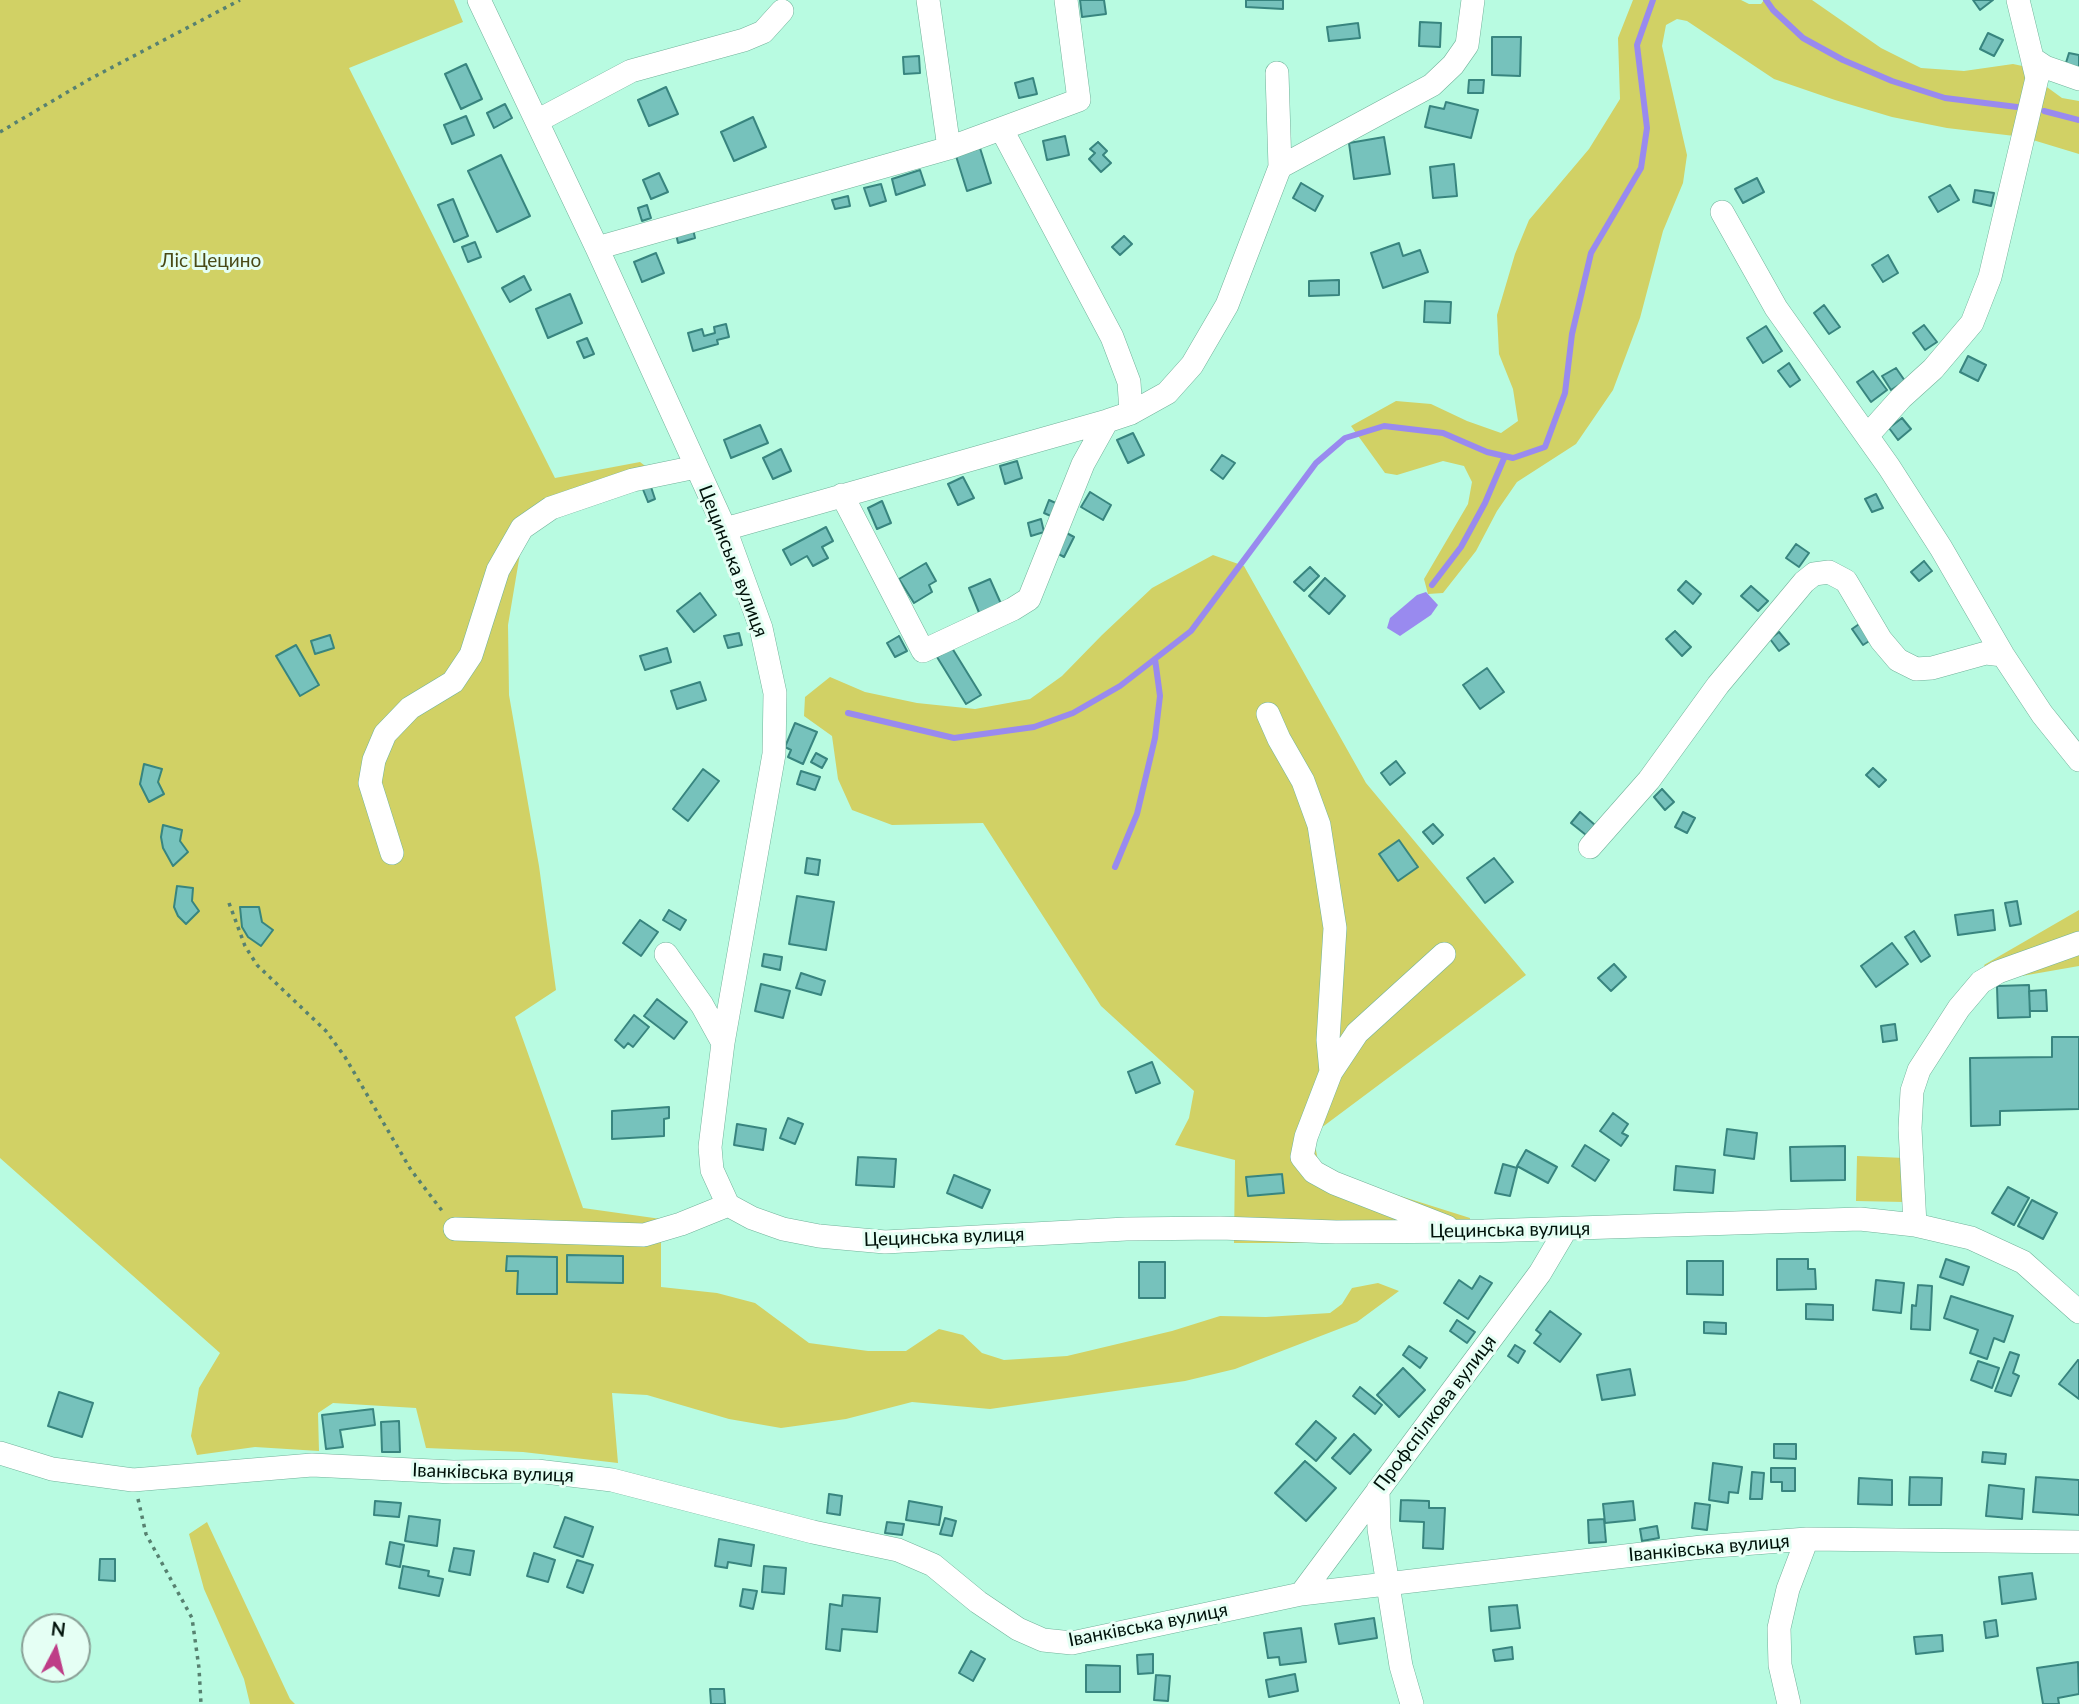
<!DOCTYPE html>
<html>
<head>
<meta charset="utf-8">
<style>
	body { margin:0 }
	#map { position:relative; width:2079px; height:1704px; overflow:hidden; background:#b8fbe1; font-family:Lato,sans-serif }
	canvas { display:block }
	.north { position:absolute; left:21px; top:1613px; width:70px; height:70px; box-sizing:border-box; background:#e5fff4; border:2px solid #89a096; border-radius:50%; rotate:7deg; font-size:19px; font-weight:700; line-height:28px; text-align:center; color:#00120a }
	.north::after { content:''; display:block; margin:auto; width:24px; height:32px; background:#be3d87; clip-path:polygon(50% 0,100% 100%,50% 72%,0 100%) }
</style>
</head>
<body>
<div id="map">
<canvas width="2079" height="1704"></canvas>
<div class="north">N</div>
</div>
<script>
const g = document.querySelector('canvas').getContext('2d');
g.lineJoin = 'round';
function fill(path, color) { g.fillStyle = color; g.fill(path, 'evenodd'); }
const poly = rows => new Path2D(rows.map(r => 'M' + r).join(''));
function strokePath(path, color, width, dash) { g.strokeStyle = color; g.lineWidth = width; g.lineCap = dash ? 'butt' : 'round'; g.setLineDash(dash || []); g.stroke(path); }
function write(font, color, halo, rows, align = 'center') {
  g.font = font + ' Lato,sans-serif'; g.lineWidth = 6; g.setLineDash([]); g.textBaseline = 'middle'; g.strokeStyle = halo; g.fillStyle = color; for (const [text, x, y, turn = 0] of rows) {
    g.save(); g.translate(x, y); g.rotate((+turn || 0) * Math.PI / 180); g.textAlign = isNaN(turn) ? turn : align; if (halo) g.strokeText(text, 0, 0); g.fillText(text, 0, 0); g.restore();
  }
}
fill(poly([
	[0,0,454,0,463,22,349,68,555,478,640,462,653,472,525,524,508,625,509,695,539,866,556,990,515,1017,583,1208,661,1219,661,1287,717,1293,755,1303,809,1343,868,1351,906,1351,939,1329,963,1335,982,1353,1004,1360,1067,1356,1172,1331,1220,1316,1266,1317,1330,1313,1342,1304,1352,1288,1378,1283,1399,1291,1357,1322,1235,1369,1185,1381,990,1409,912,1402,846,1419,781,1428,729,1419,647,1395,612,1393,618,1463,523,1452,426,1448,416,1408,333,1403,318,1413,319,1451,255,1447,197,1455,191,1436,199,1388,220,1353,0,1158],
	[1633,0,1741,0,1749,4,1761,4,1764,0,1812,0,1881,48,1921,68,1964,71,2013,64,2032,68,2040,82,2062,98,2079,101,2079,154,2023,137,1947,128,1892,117,1835,100,1774,79,1687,21,1677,19,1666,25,1662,46,1687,155,1683,183,1663,231,1640,318,1613,390,1576,444,1517,482,1497,511,1476,551,1443,593,1428,594,1424,579,1468,504,1472,482,1464,466,1443,461,1397,475,1385,473,1351,426,1396,401,1431,404,1467,421,1501,433,1518,421,1513,389,1499,354,1497,315,1515,254,1529,220,1589,149,1620,99,1618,38],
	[1213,555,1244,566,1366,783,1526,975,1317,1131,1315,1145,1318,1161,1335,1171,1394,1194,1470,1218,1469,1243,1234,1243,1235,1160,1175,1145,1189,1118,1194,1091,1101,1006,983,823,892,825,852,810,838,779,832,736,804,716,805,697,830,677,865,692,917,703,975,709,1030,699,1062,676,1102,635,1152,588],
	[2079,910,2079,966,1993,981,1984,965],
	[1857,1156,1905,1158,1904,1202,1856,1201],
	[207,1522,290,1699,295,1704,250,1704,244,1679,204,1589,189,1534]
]), '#d1d165');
fill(poly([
	[1426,592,1438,605,1431,615,1400,636,1387,628,1390,618,1417,595]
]), '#998aef');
strokePath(poly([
	[1766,0,1773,10,1803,38,1843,60,1892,81,1945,98,2025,108],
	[2044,111,2079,120],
	[1432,585,1461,547,1485,503,1505,456],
	[848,713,954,738,1034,727,1073,713,1120,686,1191,631,1316,463,1345,438,1384,426,1443,433,1487,452,1513,458,1545,447,1565,393,1572,334,1591,253,1641,168,1647,128,1637,45,1653,0],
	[1115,867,1137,814,1155,738,1160,696,1155,659]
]), '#998aef', 6);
const building = poly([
	[1080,0,1104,0,1106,14,1082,17,1080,0],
	[1246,0,1283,0,1283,9,1246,7,1246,0],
	[1973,0,1993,0,1980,10,1973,0],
	[1420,22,1441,23,1440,47,1419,46,1420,22],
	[1358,23,1360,38,1329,41,1327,27,1358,23],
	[1988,33,2003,40,1994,56,1980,49,1988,33],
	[1492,37,1521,37,1520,76,1492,75,1492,37],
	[2069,53,2079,55,2079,70,2065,66,2069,53],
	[919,56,920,73,904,74,903,57,919,56],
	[466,64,482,99,461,109,445,74,466,64],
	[1033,78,1037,94,1019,98,1015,83,1033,78],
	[1469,80,1484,80,1483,93,1468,93,1469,80],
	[666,87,678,114,649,126,638,100,666,87],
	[1446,102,1478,110,1471,138,1425,127,1430,106,1444,109,1446,102],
	[505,104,512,118,494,128,487,113,505,104],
	[466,116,474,135,452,144,444,125,466,116],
	[753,117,766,147,734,161,721,132,753,117],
	[1065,136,1069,155,1047,160,1043,141,1065,136],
	[1384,137,1390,174,1354,179,1349,143,1384,137],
	[1098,142,1107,151,1103,155,1111,163,1101,172,1089,159,1095,153,1090,149,1098,142],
	[980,148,991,183,967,191,956,156,980,148],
	[501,155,530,216,497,232,468,171,501,155],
	[1454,164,1457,196,1433,198,1430,167,1454,164],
	[920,170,925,185,896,195,892,179,920,170],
	[659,173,668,192,651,199,643,180,659,173],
	[1757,178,1764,192,1743,203,1735,189,1757,178],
	[1301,183,1323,196,1315,211,1293,198,1301,183],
	[881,184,886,201,870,206,864,188,881,184],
	[1950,185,1959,200,1938,212,1929,197,1950,185],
	[1975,190,1994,193,1991,206,1973,202,1975,190],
	[848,196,850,206,835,209,832,200,848,196],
	[453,199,468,236,454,242,438,205,453,199],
	[647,205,651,218,642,221,638,208,647,205],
	[693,229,695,238,678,243,676,234,693,229],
	[1124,236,1132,244,1120,255,1112,247,1124,236],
	[475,242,481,257,468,262,462,247,475,242],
	[1399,243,1403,256,1420,250,1428,272,1383,288,1371,253,1399,243],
	[656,253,664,273,642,282,634,262,656,253],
	[1888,255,1898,273,1883,282,1872,265,1888,255],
	[524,276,531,290,510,302,502,288,524,276],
	[1339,280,1339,295,1309,296,1309,281,1339,280],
	[570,294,582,323,548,338,536,309,570,294],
	[1425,301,1451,302,1450,323,1424,322,1425,301],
	[1824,305,1840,327,1829,334,1814,313,1824,305],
	[726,324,729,337,717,340,718,344,693,351,688,333,702,329,704,336,715,333,714,327,726,324],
	[1924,325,1937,342,1925,350,1913,333,1924,325],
	[1766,326,1782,351,1763,363,1747,338,1766,326],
	[587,338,594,354,584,358,577,342,587,338],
	[1968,356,1986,365,1978,381,1960,372,1968,356],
	[1789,363,1800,380,1790,387,1778,371,1789,363],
	[1896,368,1905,381,1891,390,1882,376,1896,368],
	[1873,371,1887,390,1871,402,1857,382,1873,371],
	[1902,418,1911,429,1898,440,1889,428,1902,418],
	[760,425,768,443,731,458,724,440,760,425],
	[1133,433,1144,455,1128,463,1117,440,1133,433],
	[781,449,791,471,773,479,763,458,781,449],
	[1222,455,1235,463,1223,479,1211,470,1222,455],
	[1017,461,1022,478,1005,484,1000,466,1017,461],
	[963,477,974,498,958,505,948,484,963,477],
	[650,484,655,499,648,502,642,487,650,484],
	[1090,492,1111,505,1103,520,1081,507,1090,492],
	[1876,494,1883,508,1872,512,1865,499,1876,494],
	[1049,500,1058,504,1053,517,1044,513,1049,500],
	[882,501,891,523,877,529,868,508,882,501],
	[1041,519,1044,532,1031,536,1028,523,1041,519],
	[826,527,833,541,822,547,828,558,813,566,807,556,791,565,783,550,826,527],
	[1063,531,1074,537,1064,557,1053,551,1063,531],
	[1796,544,1809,553,1799,567,1786,558,1796,544],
	[1924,561,1932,571,1919,581,1911,572,1924,561],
	[926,563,936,581,929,585,932,592,914,603,899,579,926,563],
	[1310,567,1319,576,1304,591,1294,582,1310,567],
	[1325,578,1345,596,1329,614,1309,596,1325,578],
	[990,579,1002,606,980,615,969,588,990,579],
	[1686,581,1701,594,1693,604,1678,590,1686,581],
	[1751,586,1768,601,1758,611,1741,596,1751,586],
	[700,593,716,615,694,632,677,611,700,593],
	[1862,622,1874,638,1863,645,1852,629,1862,622],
	[1675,631,1691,647,1682,656,1666,639,1675,631],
	[1779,632,1789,644,1779,651,1770,639,1779,632],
	[739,633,742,645,728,648,724,636,739,633],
	[330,635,334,648,315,654,311,641,330,635],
	[899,636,907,651,895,657,887,643,899,636],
	[296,645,319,685,300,696,276,656,296,645],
	[667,648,671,662,645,670,640,656,667,648],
	[952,648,981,695,966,704,937,657,952,648],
	[1487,668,1504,692,1480,709,1463,685,1487,668],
	[700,682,706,700,677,709,671,691,700,682],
	[795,723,817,732,803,764,788,757,791,750,785,747,795,723],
	[816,753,827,759,822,768,811,762,816,753],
	[1396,761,1405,773,1390,785,1381,773,1396,761],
	[144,764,162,769,158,782,164,794,149,802,140,784,144,764],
	[1873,768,1886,780,1879,787,1866,775,1873,768],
	[703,769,719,781,688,821,673,809,703,769],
	[801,771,820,777,815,790,797,784,801,771],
	[1662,789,1674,802,1665,810,1654,797,1662,789],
	[1580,812,1595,825,1586,835,1571,823,1580,812],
	[1683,812,1695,818,1687,833,1675,827,1683,812],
	[1433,824,1443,835,1433,844,1423,832,1433,824],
	[163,825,182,830,180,841,188,852,173,866,163,848,161,837,163,825],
	[1399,840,1418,867,1398,881,1379,854,1399,840],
	[807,858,820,860,818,875,805,873,807,858],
	[1494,858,1513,882,1485,903,1467,878,1494,858],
	[177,886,193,888,192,901,199,911,186,924,178,916,174,907,177,886],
	[797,896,834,902,826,950,789,944,797,896],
	[2017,901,2021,924,2010,926,2005,903,2017,901],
	[240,907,259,907,262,922,273,930,261,946,248,937,242,927,240,907],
	[669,910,686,920,680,930,663,920,669,910],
	[1993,910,1995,930,1958,935,1955,915,1993,910],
	[640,920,658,932,641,956,623,943,640,920],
	[1914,931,1930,956,1921,962,1905,937,1914,931],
	[1892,943,1908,964,1876,987,1861,966,1892,943],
	[764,954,782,957,780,970,762,966,764,954],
	[1614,964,1626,977,1611,991,1598,978,1614,964],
	[801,973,825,981,821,995,796,988,801,973],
	[761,984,790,991,783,1018,755,1011,761,984],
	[2029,985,2030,1017,1998,1018,1997,986,2029,985],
	[2046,990,2047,1011,2030,1011,2029,991,2046,990],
	[657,999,687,1022,674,1039,644,1016,657,999],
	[634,1015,649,1027,633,1047,628,1043,624,1048,615,1040,634,1015],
	[1895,1024,1897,1040,1883,1042,1881,1026,1895,1024],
	[2052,1037,2079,1037,2079,1109,2000,1111,2000,1125,1971,1126,1970,1058,2052,1057,2052,1037],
	[1152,1062,1160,1083,1136,1093,1128,1072,1152,1062],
	[669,1107,669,1118,664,1119,664,1136,612,1139,612,1111,669,1107],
	[1613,1113,1628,1124,1622,1133,1628,1136,1621,1146,1600,1131,1613,1113],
	[788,1118,803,1124,795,1144,780,1138,788,1118],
	[737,1124,766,1129,763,1150,734,1145,737,1124],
	[1727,1129,1757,1133,1754,1159,1724,1155,1727,1129],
	[1585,1145,1609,1160,1595,1181,1572,1166,1585,1145],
	[1845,1146,1845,1180,1791,1181,1790,1147,1845,1146],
	[1526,1150,1557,1167,1548,1183,1517,1166,1526,1150],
	[858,1157,896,1159,894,1187,856,1185,858,1157],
	[1503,1164,1517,1168,1510,1196,1495,1193,1503,1164],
	[1676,1166,1715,1170,1713,1193,1674,1190,1676,1166],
	[1282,1174,1284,1193,1248,1196,1246,1177,1282,1174],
	[954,1175,990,1190,982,1208,947,1193,954,1175],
	[2008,1187,2029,1198,2014,1225,1992,1213,2008,1187],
	[2032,1200,2057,1213,2043,1239,2018,1226,2032,1200],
	[567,1255,623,1256,623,1283,567,1282,567,1255],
	[507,1256,557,1257,557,1294,517,1294,518,1271,506,1271,507,1256],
	[1777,1259,1808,1259,1808,1269,1815,1269,1816,1289,1777,1290,1777,1259],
	[1946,1259,1969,1267,1963,1285,1940,1277,1946,1259],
	[1687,1261,1723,1261,1723,1295,1687,1294,1687,1261],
	[1139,1262,1165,1262,1165,1298,1139,1298,1139,1262],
	[1480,1276,1492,1283,1468,1319,1444,1303,1459,1280,1472,1289,1480,1276],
	[1876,1280,1904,1283,1901,1313,1873,1310,1876,1280],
	[1918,1285,1932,1286,1930,1330,1911,1329,1912,1305,1916,1306,1918,1285],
	[1951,1296,2013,1316,2004,1342,1994,1338,1987,1359,1970,1353,1978,1330,1944,1318,1951,1296],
	[1806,1304,1833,1305,1833,1320,1806,1319,1806,1304],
	[1550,1311,1581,1334,1560,1362,1534,1343,1541,1334,1536,1330,1550,1311],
	[1457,1320,1475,1332,1467,1343,1450,1331,1457,1320],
	[1704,1322,1726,1323,1726,1334,1704,1333,1704,1322],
	[1515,1345,1525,1351,1518,1363,1508,1356,1515,1345],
	[1409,1346,1427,1358,1420,1368,1403,1355,1409,1346],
	[2010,1352,2019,1355,2013,1373,2019,1376,2011,1396,1995,1391,2010,1352],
	[2078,1360,2079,1361,2079,1399,2059,1384,2078,1360],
	[1978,1361,1999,1368,1992,1388,1971,1380,1978,1361],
	[1403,1368,1425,1390,1399,1417,1377,1395,1403,1368],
	[1630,1369,1635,1395,1602,1400,1597,1375,1630,1369],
	[1360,1387,1382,1405,1375,1414,1353,1396,1360,1387],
	[59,1392,93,1403,82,1437,48,1426,59,1392],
	[373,1409,375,1425,340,1430,343,1447,326,1449,322,1415,373,1409],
	[399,1421,400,1452,382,1452,381,1422,399,1421],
	[1316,1421,1336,1438,1316,1461,1296,1444,1316,1421],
	[1354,1434,1371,1450,1350,1474,1332,1458,1354,1434],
	[1774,1444,1796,1444,1796,1459,1774,1458,1774,1444],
	[1983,1452,2006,1454,2005,1464,1982,1462,1983,1452],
	[1305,1461,1336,1488,1306,1521,1275,1493,1305,1461],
	[1713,1463,1742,1467,1738,1493,1729,1492,1728,1503,1709,1500,1713,1463],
	[1771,1468,1795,1468,1795,1491,1782,1491,1782,1482,1771,1482,1771,1468],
	[1752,1472,1764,1473,1762,1499,1750,1499,1752,1472],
	[1910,1477,1942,1478,1941,1505,1909,1505,1910,1477],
	[2036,1477,2079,1480,2079,1515,2033,1512,2036,1477],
	[1859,1478,1892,1480,1892,1505,1858,1504,1859,1478],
	[1989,1485,2024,1489,2022,1519,1986,1516,1989,1485],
	[829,1494,842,1496,840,1515,827,1513,829,1494],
	[1401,1500,1429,1501,1429,1508,1445,1508,1443,1549,1423,1548,1424,1522,1400,1521,1401,1500],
	[375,1501,401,1503,399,1517,374,1515,375,1501],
	[909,1501,942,1507,939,1525,906,1520,909,1501],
	[1633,1501,1635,1520,1605,1523,1603,1504,1633,1501],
	[1695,1503,1710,1505,1707,1530,1692,1528,1695,1503],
	[409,1516,440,1520,437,1546,405,1541,409,1516],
	[565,1517,593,1527,583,1557,554,1547,565,1517],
	[945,1518,956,1521,952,1536,940,1534,945,1518],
	[1604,1519,1606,1542,1589,1543,1588,1520,1604,1519],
	[887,1522,904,1524,902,1535,885,1533,887,1522],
	[1657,1526,1659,1538,1642,1541,1640,1529,1657,1526],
	[719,1539,754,1545,751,1566,728,1562,727,1568,715,1566,719,1539],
	[390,1542,404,1545,400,1567,386,1564,390,1542],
	[454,1548,474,1551,470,1575,449,1571,454,1548],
	[534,1553,555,1560,548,1582,527,1576,534,1553],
	[100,1559,115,1559,115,1581,99,1580,100,1559],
	[577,1560,593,1565,583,1593,567,1587,577,1560],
	[403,1566,429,1571,428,1576,443,1579,439,1596,399,1588,403,1566],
	[764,1566,786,1568,784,1594,762,1592,764,1566],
	[2032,1573,2036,1599,2002,1604,1999,1577,2032,1573],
	[743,1589,757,1591,753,1609,740,1606,743,1589],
	[843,1595,880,1598,877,1632,842,1629,840,1651,826,1649,830,1604,842,1606,843,1595],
	[1517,1605,1520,1628,1491,1631,1489,1607,1517,1605],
	[1374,1618,1377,1638,1339,1644,1335,1624,1374,1618],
	[1996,1620,1998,1636,1986,1638,1984,1622,1996,1620],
	[1301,1628,1306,1662,1280,1665,1279,1657,1268,1658,1264,1633,1301,1628],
	[1942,1635,1943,1651,1916,1654,1914,1637,1942,1635],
	[1512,1647,1513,1659,1495,1661,1493,1650,1512,1647],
	[971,1651,985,1659,973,1681,959,1673,971,1651],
	[1153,1654,1153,1673,1138,1674,1137,1655,1153,1654],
	[2078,1662,2079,1694,2058,1698,2059,1704,2043,1704,2037,1668,2078,1662],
	[1086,1665,1120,1666,1120,1692,1086,1692,1086,1665],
	[1295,1674,1298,1691,1269,1697,1266,1680,1295,1674],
	[1156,1675,1170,1676,1168,1701,1154,1700,1156,1675],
	[710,1689,724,1689,725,1704,711,1704,710,1689]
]);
fill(building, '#76c2bc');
strokePath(building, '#38857f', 2);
const minor = poly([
	[479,0,597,248,725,529,761,628,775,693,774,754,723,1043,710,1147,712,1170,728,1205,752,1218,783,1229,819,1236,885,1242,1126,1229,1220,1228,1336,1232,1484,1231,1860,1219,1915,1225,1971,1238,2023,1262,2079,1312],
	[928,0,949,148],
	[2033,59,2045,67,2079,79],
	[1277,73,1280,167],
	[537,121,631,71,744,40,763,32,782,11],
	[1002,130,1112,337,1129,382,1131,413],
	[1722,212,1776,308,1889,467,1941,548,2003,655,2042,714,2079,760],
	[597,248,949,148,1079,100,1066,0],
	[1867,436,1901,398,1933,369,1972,323,1990,277,2037,78,2018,0],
	[842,495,923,651,1013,609,1029,599,1083,464,1107,421],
	[725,529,1107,421,1131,413,1167,393,1192,365,1227,305,1280,167,1432,85,1453,65,1467,45,1473,0],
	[1268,714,1279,739,1303,781,1319,825,1335,928,1328,1040,1331,1072,1306,1137,1302,1157,1314,1172,1334,1183,1447,1227],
	[1590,847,1649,780,1718,685,1804,582,1814,574,1829,572,1846,581,1881,640,1898,660,1916,669,1932,668,1986,653,2003,655],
	[392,853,370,783,374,760,385,734,410,708,453,682,471,655,498,570,522,528,551,508,633,480,696,467],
	[666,954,702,1005,723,1043],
	[1331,1072,1357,1033,1444,954],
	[1915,1225,1910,1128,1912,1091,1919,1070,1959,1008,1981,982,1998,972,2079,943],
	[455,1229,644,1235,681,1224,728,1205],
	[0,1453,52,1469,133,1480,312,1465,453,1472,537,1471,612,1480,813,1532,898,1550,933,1565,978,1602,1018,1629,1043,1640,1072,1643,1301,1594,1702,1547,1807,1539,2079,1542],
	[1378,1490,1379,1529,1401,1666,1412,1704],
	[1301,1594,1540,1273,1566,1229],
	[1789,1704,1780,1665,1779,1628,1788,1589,1807,1539]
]);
strokePath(minor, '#71b29a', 24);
strokePath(poly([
	[0,132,88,80,240,0],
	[229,903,245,946,257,965,326,1031,345,1057,411,1170,443,1212],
	[138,1499,146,1534,192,1618,199,1668,201,1704]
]), '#578170', 3.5, [3.5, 5]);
strokePath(minor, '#fff', 23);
write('19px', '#4a4a17', '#e5fff4', [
	["Ліс Цецино",211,261]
]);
write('19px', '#00120a', '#e5fff4', [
	["Цецинська вулиця",733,561,69],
	["Цецинська вулиця",1510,1230,-1],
	["Цецинська вулиця",944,1237,-2],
	["Профспілкова вулиця",1435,1413,-53],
	["Іванківська вулиця",493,1473,2],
	["Іванківська вулиця",1709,1548,-5],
	["Іванківська вулиця",1148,1625,-11]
]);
</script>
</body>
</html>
